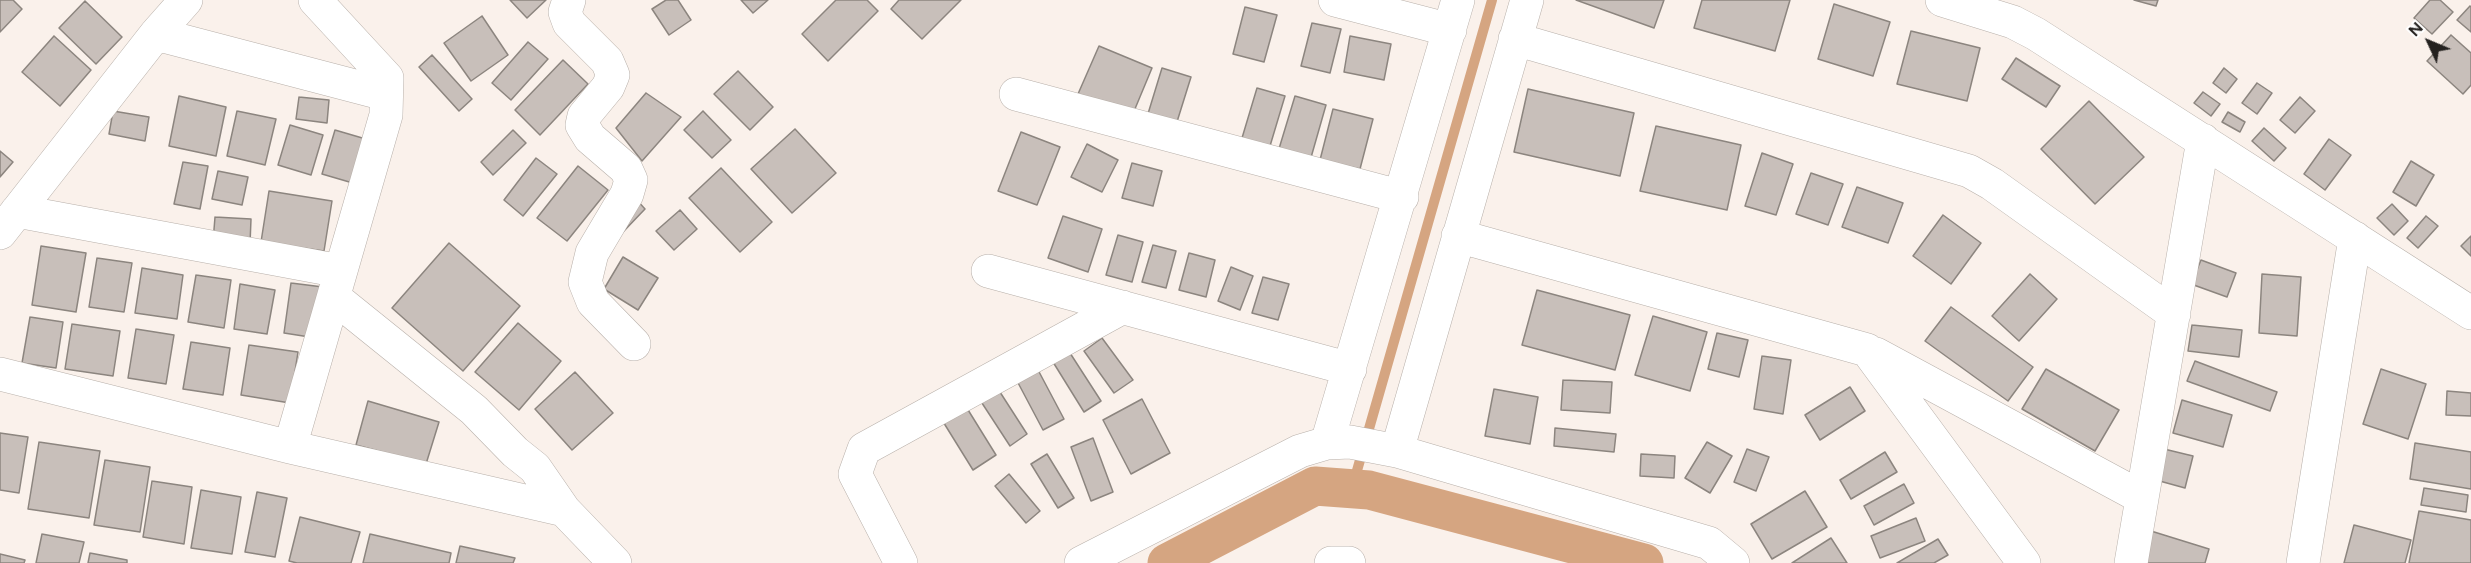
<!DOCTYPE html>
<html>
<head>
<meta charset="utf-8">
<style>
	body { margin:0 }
	#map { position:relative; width:2471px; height:563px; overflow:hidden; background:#faf1eb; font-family:Figtree,sans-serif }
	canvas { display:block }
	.north { position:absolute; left:2399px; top:12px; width:60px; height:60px; -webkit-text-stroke:4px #fff; paint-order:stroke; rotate:314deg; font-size:16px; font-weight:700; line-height:24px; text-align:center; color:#24211f }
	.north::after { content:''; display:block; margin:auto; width:21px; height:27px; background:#24211f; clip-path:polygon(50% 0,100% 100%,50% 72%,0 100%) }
</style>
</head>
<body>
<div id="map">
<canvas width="2471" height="563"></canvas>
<div class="north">N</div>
</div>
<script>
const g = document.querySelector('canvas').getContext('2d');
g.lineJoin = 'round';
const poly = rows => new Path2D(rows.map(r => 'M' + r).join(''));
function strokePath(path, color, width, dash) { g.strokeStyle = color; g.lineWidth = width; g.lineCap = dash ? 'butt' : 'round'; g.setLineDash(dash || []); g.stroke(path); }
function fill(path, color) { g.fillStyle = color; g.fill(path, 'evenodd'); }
strokePath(poly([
	[1352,488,1492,0]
]), '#d5a581', 10);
strokePath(poly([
	[1167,563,1315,486,1369,490,1644,563]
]), '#d5a581', 39);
const building = poly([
	[0,0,13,0,22,9,0,32,0,0],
	[510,0,546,0,527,18,510,0],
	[666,0,678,0,691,20,669,35,652,9,666,0],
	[741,0,768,0,753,13,741,0],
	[836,0,867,0,878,11,828,61,802,34,836,0],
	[899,0,961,0,922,39,891,9,899,0],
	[1576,0,1664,0,1654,28,1576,0],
	[1702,0,1790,0,1775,51,1694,28,1702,0],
	[2134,0,2158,0,2156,6,2134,0],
	[2430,0,2440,0,2453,12,2432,34,2414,18,2430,0],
	[85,1,122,37,96,64,59,28,85,1],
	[1834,4,1890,22,1873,76,1818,59,1834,4],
	[2470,6,2471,7,2471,32,2457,20,2470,6],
	[1245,7,1277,15,1264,62,1233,54,1245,7],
	[482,16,508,55,471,81,444,43,482,16],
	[1312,23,1341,29,1330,73,1301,66,1312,23],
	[1911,31,1980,48,1967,101,1897,84,1911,31],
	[2451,35,2471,53,2471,85,2463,94,2427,61,2451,35],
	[54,36,91,70,60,106,22,72,54,36],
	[1350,36,1391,44,1384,80,1344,72,1350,36],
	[528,42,548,59,511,100,492,83,528,42],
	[1099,46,1152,68,1132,116,1078,94,1099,46],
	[432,55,472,99,459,111,419,67,432,55],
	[2016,58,2060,86,2046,107,2002,79,2016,58],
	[563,60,588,84,540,135,515,110,563,60],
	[1162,68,1191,77,1176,125,1147,117,1162,68],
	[2224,68,2237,79,2226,93,2213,83,2224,68],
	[738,71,773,107,750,130,714,94,738,71],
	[2257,83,2272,93,2257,114,2242,103,2257,83],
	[1257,88,1285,96,1270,146,1242,138,1257,88],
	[1528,89,1634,113,1620,176,1514,152,1528,89],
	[2203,92,2220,104,2211,116,2194,103,2203,92],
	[646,93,681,117,642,161,616,128,646,93],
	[179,96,226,107,216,156,169,146,179,96],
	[1295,96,1326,105,1310,161,1278,152,1295,96],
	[299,97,329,100,327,123,296,119,299,97],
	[2300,97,2315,111,2295,133,2280,120,2300,97],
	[2089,101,2144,157,2095,204,2041,149,2089,101],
	[1333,109,1373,119,1360,169,1320,160,1333,109],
	[113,111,149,117,145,141,109,134,113,111],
	[237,111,276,119,265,165,227,156,237,111],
	[703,111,731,140,712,158,684,130,703,111],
	[2228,112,2245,122,2240,132,2222,122,2228,112],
	[290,125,323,135,311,175,278,165,290,125],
	[1656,126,1741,145,1727,210,1640,191,1656,126],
	[2264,128,2286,148,2274,161,2252,141,2264,128],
	[795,129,836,173,792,213,751,169,795,129],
	[335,130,376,142,363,186,322,174,335,130],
	[513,130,526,143,493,175,481,162,513,130],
	[1021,132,1060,147,1037,205,998,191,1021,132],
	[2329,139,2351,155,2325,190,2304,174,2329,139],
	[1087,144,1118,160,1102,192,1071,177,1087,144],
	[0,151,13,162,0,177,0,151],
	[1762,153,1793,164,1776,215,1745,206,1762,153],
	[536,158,557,174,523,216,504,200,536,158],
	[2411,161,2434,175,2416,206,2393,192,2411,161],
	[183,162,208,166,200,209,174,204,183,162],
	[1132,163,1162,171,1153,206,1122,198,1132,163],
	[578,166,608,190,567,241,537,218,578,166],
	[721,168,772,222,740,252,689,198,721,168],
	[218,171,248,177,242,205,212,199,218,171],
	[1811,173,1843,184,1828,225,1796,214,1811,173],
	[1857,187,1903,203,1888,243,1842,227,1857,187],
	[269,191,332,201,324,251,261,242,269,191],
	[636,199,645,209,623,232,636,199],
	[2392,204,2408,221,2394,235,2377,218,2392,204],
	[680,210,697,229,674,250,656,231,680,210],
	[1943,215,1981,243,1951,284,1913,256,1943,215],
	[1063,216,1102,229,1088,272,1048,258,1063,216],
	[2426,216,2438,226,2418,248,2407,238,2426,216],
	[215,217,251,219,250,244,213,242,215,217],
	[1118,235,1143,242,1132,282,1106,275,1118,235],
	[2471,236,2471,256,2461,246,2471,236],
	[449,243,520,306,463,371,392,308,449,243],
	[1153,245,1176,251,1166,288,1142,282,1153,245],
	[41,246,86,253,76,312,32,305,41,246],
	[1189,253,1215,260,1206,297,1179,290,1189,253],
	[623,257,658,278,638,310,604,289,623,257],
	[97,258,132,263,124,312,89,307,97,258],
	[2201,260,2236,273,2227,297,2191,284,2201,260],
	[1231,267,1253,276,1240,310,1218,301,1231,267],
	[142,268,183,275,177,319,135,313,142,268],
	[2030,274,2057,299,2019,341,1992,316,2030,274],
	[2262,274,2301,277,2297,336,2259,333,2262,274],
	[196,275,231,280,224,328,188,322,196,275],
	[1263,277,1289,284,1278,320,1252,313,1263,277],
	[291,283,323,287,316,338,284,333,291,283],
	[240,284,275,290,267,334,234,329,240,284],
	[1537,290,1630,315,1615,370,1522,345,1537,290],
	[1951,307,2033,367,2008,401,1925,341,1951,307],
	[1653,316,1707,332,1690,391,1635,375,1653,316],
	[30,317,63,322,56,368,22,363,30,317],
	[518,323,561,361,519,410,475,372,518,323],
	[72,324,120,331,113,376,65,369,72,324],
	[2192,325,2242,330,2239,357,2188,351,2192,325],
	[136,329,174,335,166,384,128,378,136,329],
	[1717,333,1748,340,1739,377,1708,369,1717,333],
	[1102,338,1133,380,1114,393,1084,351,1102,338],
	[191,342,230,348,223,395,183,389,191,342],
	[249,345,298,352,290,403,241,395,249,345],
	[1070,353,1101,401,1084,412,1053,362,1070,353],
	[1762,356,1791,360,1783,414,1754,409,1762,356],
	[2195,361,2277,392,2270,411,2187,381,2195,361],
	[1037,368,1064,419,1043,430,1016,379,1037,368],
	[2046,369,2119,410,2095,451,2022,409,2046,369],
	[2381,369,2426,384,2408,439,2363,424,2381,369],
	[575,372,613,413,572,450,535,409,575,372],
	[1563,380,1612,382,1610,413,1561,410,1563,380],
	[1850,387,1865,411,1820,440,1805,415,1850,387],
	[998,389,1027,434,1010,446,980,400,998,389],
	[1494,389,1538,397,1530,444,1485,436,1494,389],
	[2447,391,2471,393,2471,416,2446,415,2447,391],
	[1142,399,1170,453,1131,474,1103,420,1142,399],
	[2182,400,2232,415,2223,447,2173,433,2182,400],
	[368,401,439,422,426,464,356,445,368,401],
	[965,405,996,455,973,470,942,420,965,405],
	[1555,428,1616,434,1614,452,1554,446,1555,428],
	[0,433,28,437,19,493,0,490,0,433],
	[1093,438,1113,492,1091,501,1071,447,1093,438],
	[39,442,100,451,89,518,28,509,39,442],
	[1707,442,1732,456,1710,493,1685,478,1707,442],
	[2415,443,2471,452,2471,489,2410,479,2415,443],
	[1747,449,1769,457,1756,491,1734,482,1747,449],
	[2164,449,2193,456,2185,488,2156,480,2164,449],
	[1885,452,1897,472,1851,499,1840,480,1885,452],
	[1047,454,1074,498,1058,508,1031,464,1047,454],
	[1641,454,1675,456,1674,478,1640,476,1641,454],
	[105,460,150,467,140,532,94,525,105,460],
	[1009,474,1040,511,1026,523,995,486,1009,474],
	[152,481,192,487,184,544,143,537,152,481],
	[1904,484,1914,503,1874,525,1864,506,1904,484],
	[2424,488,2468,495,2466,512,2421,505,2424,488],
	[201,490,241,497,232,554,191,548,201,490],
	[1805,491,1827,527,1772,559,1751,524,1805,491],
	[257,492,287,498,275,557,245,552,257,492],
	[2419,511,2471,520,2471,563,2409,563,2419,511],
	[300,517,360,532,351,563,297,563,289,561,300,517],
	[1916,518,1925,541,1880,558,1871,536,1916,518],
	[2354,525,2411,540,2405,563,2344,563,2354,525],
	[2151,531,2209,549,2205,563,2141,563,2151,531],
	[42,534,84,542,79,563,36,563,42,534],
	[370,534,451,553,449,563,363,563,370,534],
	[1831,538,1847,563,1792,563,1831,538],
	[1938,539,1948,555,1934,563,1897,563,1938,539],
	[460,546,515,558,513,563,456,563,460,546],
	[90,553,127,560,127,563,88,563,90,553],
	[0,554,25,560,24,563,0,563,0,554]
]);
fill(building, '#c8bfba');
strokePath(building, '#8c857f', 1.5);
const minor = poly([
	[569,0,565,12,569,23,607,61,613,75,608,87,584,116,582,125,590,138,626,169,631,180,627,194,592,253,585,282,593,302,634,344],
	[1335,0,1450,30],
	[1942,0,2013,22,2036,34,2471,313],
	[156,34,385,94],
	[1515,39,1969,171,1992,184,2174,314],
	[1016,94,1402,197],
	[17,211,340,271],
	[0,233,156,34,186,0],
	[1458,236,1867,350,2024,563],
	[988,271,1350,369],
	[335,298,474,410,515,452,535,468,564,510,615,563],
	[1876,354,2141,497],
	[0,374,290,447,564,510],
	[1327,443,1458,0],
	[290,447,386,115,387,78,315,0],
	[1397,451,1527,0],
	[901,563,855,474,864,449,1123,307],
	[1081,563,1300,451,1327,443,1350,442,1397,451,1709,543,1733,563],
	[1331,563,1349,563],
	[2131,563,2203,140],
	[2303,563,2355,238]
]);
strokePath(minor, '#b8b0aa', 34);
strokePath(minor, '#fff', 33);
</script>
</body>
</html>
